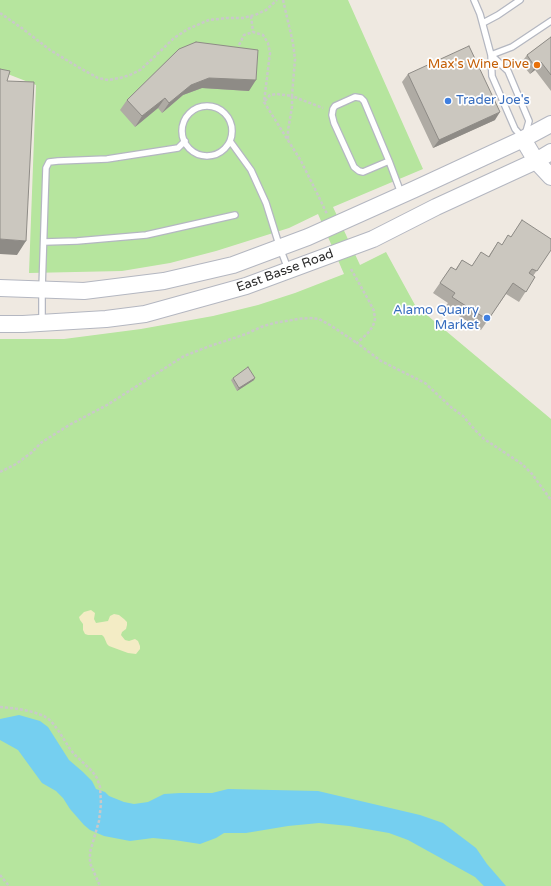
<!DOCTYPE html>
<html>
<head>
<meta charset="utf-8">
<style>
	body { margin:0 }
	canvas { display:block; background:#efe9e1 }
</style>
</head>
<body>
<canvas width="551" height="886"></canvas>
<script>
const g = document.querySelector('canvas').getContext('2d');
g.lineJoin = 'round';
function fill(path, color) { g.fillStyle = color; g.fill(path, 'evenodd'); }
const poly = rows => new Path2D(rows.map(r => 'M' + r).join(''));
function strokePath(path, color, width, dash) { g.strokeStyle = color; g.lineWidth = width; g.lineCap = dash ? 'butt' : 'round'; g.setLineDash(dash || []); g.stroke(path); }
function write(font, color, halo, rows, align = 'center') {
  g.font = font + ' "Varela Round",sans-serif'; g.lineWidth = 3.5; g.setLineDash([]); g.textBaseline = 'middle'; g.strokeStyle = halo; g.fillStyle = color; for (const [text, x, y, turn = 0] of rows) {
    g.save(); g.translate(x, y); g.rotate((+turn || 0) * Math.PI / 180); g.textAlign = isNaN(turn) ? turn : align; if (halo) g.strokeText(text, 0, 0); g.fillText(text, 0, 0); g.restore();
  }
}
fill(poly([
	[0,0,348,0,423,169,333,207,360,265,386,252,415,305,551,419,551,886,0,886,0,339,64,339,141,329,213,316,258,305,295,293,344,274,318,214,289,228,216,251,170,263,122,271,29,273,36,85,0,71]
]), '#b6e59e');
fill(poly([
	[91,610,95,613,94,619,96,623,108,621,110,616,114,614,119,615,124,619,127,622,127,625,126,629,122,632,121,635,125,640,129,641,135,639,138,641,140,646,140,649,136,654,128,653,109,646,107,644,104,637,102,635,88,635,85,634,83,630,83,624,80,620,79,617,84,612]
]), '#f3ecc5');
fill(poly([
	[19,715,40,721,48,727,69,760,83,772,92,781,96,789,105,792,109,796,124,802,134,804,148,802,164,794,180,793,212,793,228,789,318,791,420,815,443,823,476,848,487,864,506,886,484,886,475,877,408,840,389,833,349,826,319,823,288,826,246,833,224,833,216,838,200,844,174,840,153,838,130,841,104,836,90,830,84,825,70,809,63,798,56,791,42,783,18,750,0,740,0,719]
]), '#75cff0');
const service = poly([
	[474,0,480,14,491,55,492,76,515,129,522,137],
	[483,23,498,15,520,0],
	[491,55,508,71,529,121,525,135],
	[491,55,512,47,551,21],
	'182 131a25 25 0 1 1 50 0a25 25 0 1 1-50 0Z',
	[230,141,251,170,266,203,280,248,288,269],
	[389,161,363,172,359,171,354,167,334,123,332,115,333,109,335,106,355,97,361,98,364,101,389,161,401,193],
	[44,242,77,241,146,235,235,215],
	[42,322,42,289,46,168,49,162,58,161,107,159,178,148,185,141]
]);
const secondary = poly([
	[523,139,536,161,551,177],
	[0,288,84,291,164,281,233,265,308,237,415,189,523,139,551,124],
	[0,324,23,324,106,319,145,314,246,286,373,239,436,207,536,161,551,152]
]);
strokePath(service, '#b4b7c1', 8);
strokePath(secondary, '#b4b7c1', 18);
strokePath(poly([
	[283,0,293,43,295,59,292,96,323,108],
	[0,13,23,29,50,50,78,67,98,78,108,80,120,78,130,75,140,70,149,62,174,38,188,29,209,20,227,18,243,18,255,15,266,10,277,0],
	[251,16,253,32],
	[239,50,239,45,244,35,253,32,263,35,268,43,270,53,264,102,301,161,314,187,327,214],
	[265,101,270,95,277,94,292,96,292,107,288,130,288,141],
	[351,269,369,301,374,311,375,319,373,326,368,333,357,343,381,361,425,383,452,408,463,416,475,430,484,439,522,464,532,474,551,500],
	[0,472,16,464,31,453,42,442,71,424,107,405,184,356,210,346,246,334,261,327,274,323,298,319,309,318,319,319,330,325,357,343],
	[0,707,19,709,33,712,44,716,51,721,58,730,70,749,75,755,92,771,97,778,100,787,101,804,99,821,90,852,90,863,100,886],
	[0,875,9,886]
]), '#c9c9c9', 2.5, [3, 2]);
strokePath(service, '#fff', 5.5);
strokePath(secondary, '#fff', 16);
fill(poly([
	[551,37,551,91,535,70,530,74,521,63,527,55],
	[179,49,249,91,202,88,183,95,162,113,158,108,135,127,120,110,127,100],
	[408,74,495,120,433,148,402,82],
	[522,220,551,250,533,276,535,277,519,302,506,294,481,330,445,307,448,303,433,293,451,267,455,270,462,260,472,266,481,252,488,257,498,242,502,245,508,235,511,237],
	[233,378,254,380,237,391,231,380]
]), '#afaba4');
fill(poly([
	[541,62,535,70,530,74,535,67],
	[209,78,256,80,249,91,202,88,183,95,162,113,169,103,191,85],
	[165,98,158,108,135,127,142,116],
	[500,112,495,120,433,148,439,140],
	[0,239,26,241,17,255,0,254],
	[255,378,254,380,237,391,239,388]
]), '#8e8b86');
const building = poly([
	[551,37,551,75,541,62,535,67,527,55,551,37],
	[196,42,258,50,256,80,209,78,191,85,169,103,165,98,142,116,127,100,179,49,196,42],
	[469,46,500,112,439,140,408,74,469,46],
	[0,69,10,71,7,81,34,82,26,241,0,239,0,69],
	[522,220,551,239,551,250,537,271,532,269,529,273,535,277,526,292,513,283,488,320,452,297,455,293,440,283,451,267,456,270,462,260,472,266,481,252,489,257,498,242,502,245,508,235,511,237,522,220],
	[248,367,255,378,239,388,233,378,248,367]
]);
fill(building, '#cbc7bf');
strokePath(building, '#8e8b86', 1);
for (const [x, y, r, color] of [
	[537,65,4,"#e8710a"],
	[448,101,4,"#3f7fe0"],
	[487,318,4,"#3f7fe0"]
]) { const dot = new Path2D(); dot.arc(x, y, r, 0, 2 * Math.PI); g.fillStyle = color; g.fill(dot); strokePath(dot, '#fff', 1.5); }
write('13px', '#c56008', '#fff', [
	["Max's Wine Dive",529,65]
], 'right');
write('13px', '#366cbe', '#fff', [
	["Trader Joe's",456,101],
	["Alamo Quarry",479,311,"right"],
	["Market",479,326,"right"]
], 'left');
write('13px', '#2e2e2e', '#fff', [
	["East Basse Road",285,271,-20]
]);
</script>
</body>
</html>
